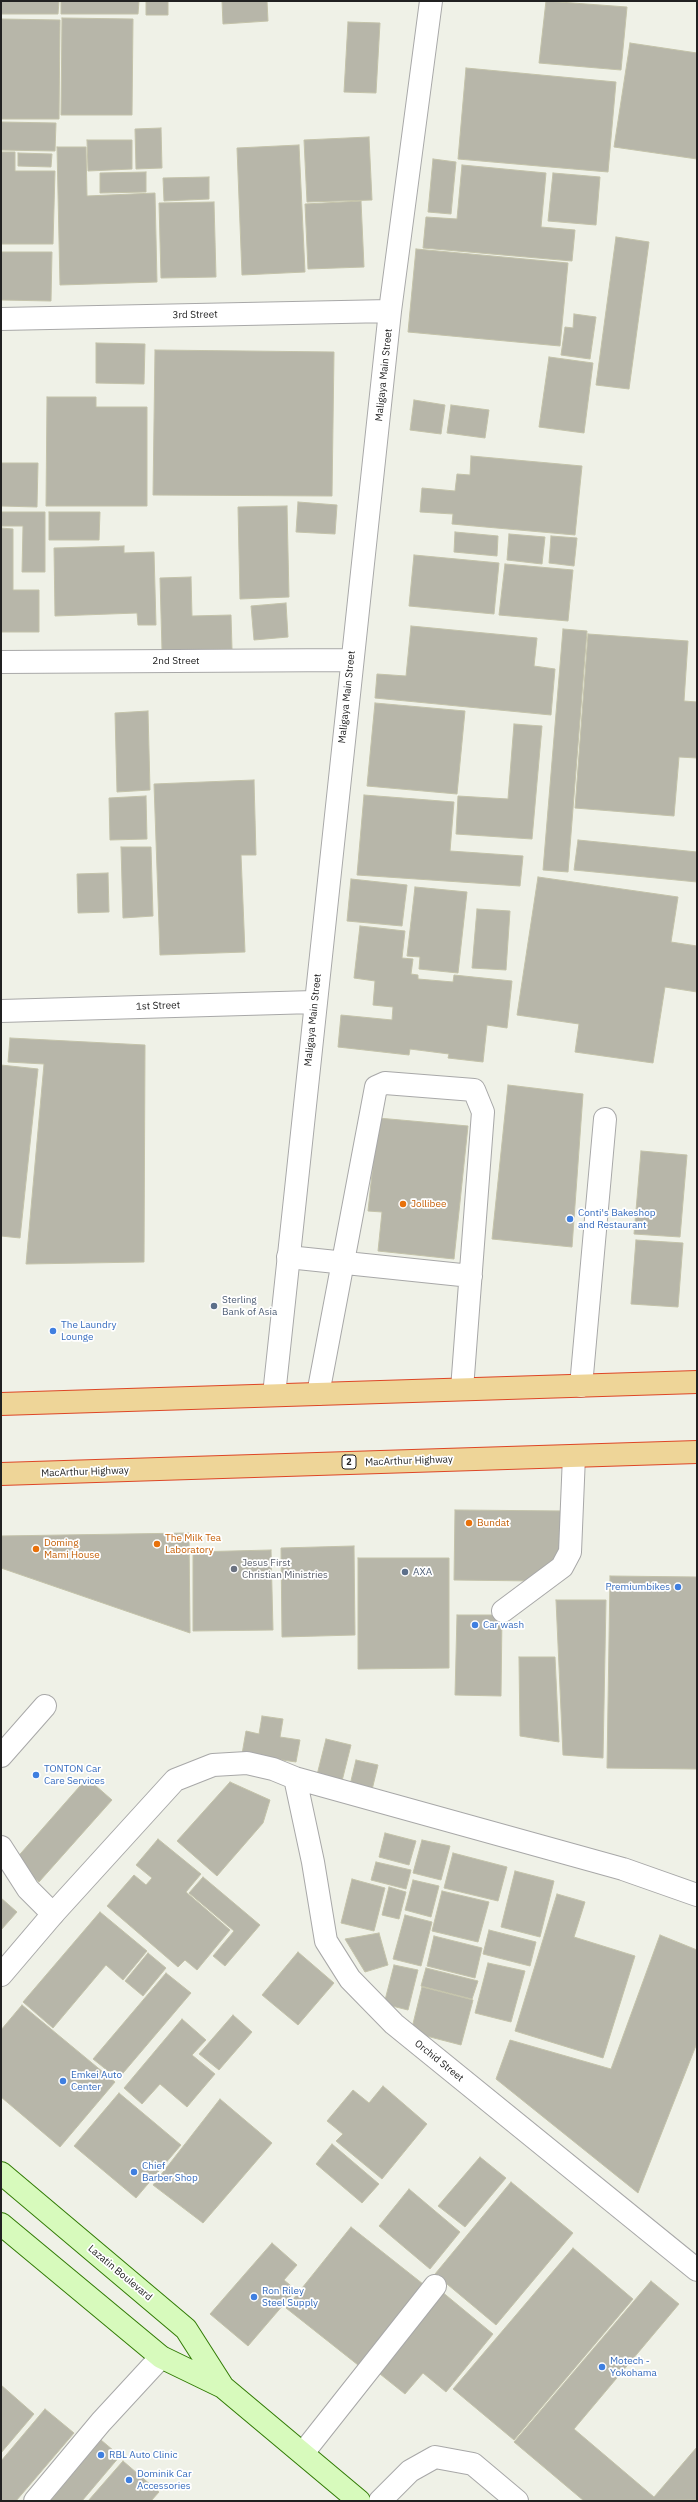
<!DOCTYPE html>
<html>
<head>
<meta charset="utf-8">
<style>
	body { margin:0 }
	#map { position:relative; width:698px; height:2502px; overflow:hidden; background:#eff1e7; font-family:"IBM Plex Sans",sans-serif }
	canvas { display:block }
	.frame { position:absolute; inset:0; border:2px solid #212121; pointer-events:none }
</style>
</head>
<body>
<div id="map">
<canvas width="698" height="2502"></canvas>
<div class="frame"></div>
</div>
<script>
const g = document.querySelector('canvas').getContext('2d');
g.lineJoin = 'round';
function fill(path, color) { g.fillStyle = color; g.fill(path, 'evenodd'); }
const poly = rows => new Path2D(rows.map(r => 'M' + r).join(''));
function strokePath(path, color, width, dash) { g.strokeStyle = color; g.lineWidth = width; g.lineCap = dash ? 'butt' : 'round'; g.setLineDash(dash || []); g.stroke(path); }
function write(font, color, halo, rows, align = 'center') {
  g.font = font + ' "IBM Plex Sans",sans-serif'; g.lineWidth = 3.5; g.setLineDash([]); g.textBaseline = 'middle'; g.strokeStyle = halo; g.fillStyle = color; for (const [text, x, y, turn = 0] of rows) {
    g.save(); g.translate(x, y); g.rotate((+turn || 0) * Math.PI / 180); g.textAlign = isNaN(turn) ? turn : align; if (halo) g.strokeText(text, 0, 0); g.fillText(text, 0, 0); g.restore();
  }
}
const building = poly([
	[1,1,59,1,58,14,1,14,1,1],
	[61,1,139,1,138,14,61,14,61,1],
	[146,1,168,1,168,15,146,15,146,1],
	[222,1,267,1,268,21,223,24,222,1],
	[546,1,627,7,621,70,539,63,546,1],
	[62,18,133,19,132,115,61,115,62,18],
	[1,19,60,20,59,119,1,119,1,19],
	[348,22,380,23,376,93,344,92,348,22],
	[630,43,697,53,697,159,614,147,630,43],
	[466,68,616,82,608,172,458,159,466,68],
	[1,122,56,123,55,151,1,150,1,122],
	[161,128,162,168,136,169,135,129,161,128],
	[369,137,372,200,307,202,304,140,369,137],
	[87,140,132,140,132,169,88,171,87,140],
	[299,145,305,272,242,275,237,148,299,145],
	[57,147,86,147,87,196,155,193,157,282,60,285,57,147],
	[1,152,15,152,15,171,55,171,53,244,1,244,1,152],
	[18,153,52,154,51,167,18,166,18,153],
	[433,159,456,162,451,214,428,212,433,159],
	[462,165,546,173,541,227,575,230,572,261,423,248,426,217,457,219,462,165],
	[146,172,146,192,100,193,100,173,146,172],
	[553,173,600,177,596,225,548,221,553,173],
	[209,177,209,199,164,201,163,178,209,177],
	[361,201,364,267,308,269,305,204,361,201],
	[214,202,216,277,161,278,159,203,214,202],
	[616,237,649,242,629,389,596,385,616,237],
	[416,249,568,263,560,346,408,332,416,249],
	[1,252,52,252,51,301,1,300,1,252],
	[574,314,596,317,590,359,561,355,565,327,573,328,574,314],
	[96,343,145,344,144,384,96,383,96,343],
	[155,350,334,352,332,496,153,495,155,350],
	[549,357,593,363,584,433,539,427,549,357],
	[47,397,96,397,96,407,147,407,147,506,46,506,47,397],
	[414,400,445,405,441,434,410,430,414,400],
	[451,405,489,410,485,438,447,433,451,405],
	[471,456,582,466,575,535,452,524,453,514,420,512,422,488,455,491,457,474,470,475,471,456],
	[1,463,38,463,37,507,1,506,1,463],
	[298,502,337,505,335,534,296,532,298,502],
	[287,506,289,597,240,599,238,507,287,506],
	[1,512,45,512,45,572,22,572,23,526,1,526,1,512],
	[49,512,100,512,99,540,49,540,49,512],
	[1,528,13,529,13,590,39,590,39,632,1,632,1,528],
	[455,532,498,536,497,556,454,552,455,532],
	[509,534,545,537,542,564,507,560,509,534],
	[551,536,577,538,574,566,549,563,551,536],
	[124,546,124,553,154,552,156,625,138,625,137,613,55,616,54,548,124,546],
	[414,555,499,563,494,614,409,606,414,555],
	[505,564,573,570,568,621,499,615,505,564],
	[191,577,192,616,231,615,232,649,162,650,160,578,191,577],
	[286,603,288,637,254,640,251,606,286,603],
	[411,626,537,638,534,666,555,669,551,715,375,698,377,674,406,676,411,626],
	[563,629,587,631,568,872,543,870,563,629],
	[588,634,688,641,684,701,697,702,697,758,679,757,674,816,575,808,588,634],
	[375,703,465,711,457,794,367,786,375,703],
	[148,711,150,790,117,792,115,713,148,711],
	[514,724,542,726,532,839,456,834,458,796,508,799,514,724],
	[254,780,256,855,241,855,245,952,160,955,154,784,254,780],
	[364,795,454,802,450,851,523,856,520,886,357,875,364,795],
	[146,796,147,839,110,840,109,798,146,796],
	[578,840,697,852,697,882,574,870,578,840],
	[121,847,151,847,153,916,123,918,121,847],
	[108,873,109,912,78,913,77,874,108,873],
	[538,877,678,897,671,942,697,946,697,992,665,987,653,1063,575,1052,579,1024,517,1015,538,877],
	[351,879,407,885,402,926,347,921,351,879],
	[415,887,467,892,458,973,419,969,420,957,407,956,415,887],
	[477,909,510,911,506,970,472,968,477,909],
	[360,926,405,931,402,958,413,959,411,974,418,975,418,979,453,982,454,975,512,981,507,1028,487,1025,483,1062,448,1058,449,1054,410,1049,409,1055,338,1047,341,1015,392,1020,393,1007,373,1005,375,981,354,978,360,926],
	[10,1038,145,1045,144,1262,26,1264,44,1064,8,1062,10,1038],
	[1,1065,38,1069,20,1238,1,1236,1,1065],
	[508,1085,583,1094,572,1247,492,1239,508,1085],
	[378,1118,468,1126,454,1259,378,1251,382,1212,368,1211,378,1118],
	[641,1151,687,1155,680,1237,634,1234,641,1151],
	[636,1240,683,1243,678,1307,631,1304,636,1240],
	[455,1510,564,1511,562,1555,535,1581,454,1580,455,1510],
	[189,1533,190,1633,1,1568,1,1536,189,1533],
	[354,1546,355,1635,282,1637,281,1548,354,1546],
	[271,1550,273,1630,193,1631,193,1552,271,1550],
	[358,1558,449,1558,449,1668,358,1669,358,1558],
	[610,1576,697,1577,697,1769,607,1768,610,1576],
	[556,1600,606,1600,603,1758,563,1755,556,1600],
	[457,1615,502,1615,501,1696,455,1695,457,1615],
	[519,1657,555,1657,559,1742,520,1736,519,1657],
	[262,1716,283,1719,280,1737,300,1740,296,1762,242,1754,246,1731,259,1734,262,1716],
	[326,1739,351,1745,342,1781,317,1775,326,1739],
	[356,1760,378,1765,371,1794,349,1789,356,1760],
	[87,1778,112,1800,39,1882,14,1861,87,1778],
	[230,1782,270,1800,263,1823,217,1876,177,1841,230,1782],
	[385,1833,416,1841,409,1865,379,1857,385,1833],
	[158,1839,201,1874,186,1892,230,1930,197,1970,185,1960,178,1967,107,1906,134,1875,146,1885,152,1878,136,1865,158,1839],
	[422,1840,450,1846,441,1880,413,1873,422,1840],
	[453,1853,507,1867,498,1901,444,1888,453,1853],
	[376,1862,411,1870,406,1889,371,1880,376,1862],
	[515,1871,554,1881,540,1937,501,1927,515,1871],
	[203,1877,260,1925,225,1966,213,1956,234,1931,189,1893,203,1877],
	[352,1879,385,1888,374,1931,341,1923,352,1879],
	[413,1880,439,1886,431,1917,405,1910,413,1880],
	[389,1887,406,1892,399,1919,382,1915,389,1887],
	[442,1891,489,1902,478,1942,432,1931,442,1891],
	[557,1894,585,1902,574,1937,635,1956,603,2058,515,2031,557,1894],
	[1,1898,17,1912,1,1930,1,1898],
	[100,1912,147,1951,123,1980,106,1965,53,2028,23,2002,100,1912],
	[405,1915,432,1922,421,1966,393,1959,405,1915],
	[489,1930,536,1942,530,1966,483,1954,489,1930],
	[379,1933,388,1965,365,1972,345,1939,379,1933],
	[660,1935,697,1950,697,2043,638,2193,496,2079,510,2040,611,2069,660,1935],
	[434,1936,482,1948,475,1978,427,1966,434,1936],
	[298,1952,334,1983,298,2025,262,1995,298,1952],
	[148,1953,166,1968,143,1996,125,1981,148,1953],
	[488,1963,525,1971,511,2022,475,2013,488,1963],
	[394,1965,418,1970,408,2010,384,2004,394,1965],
	[426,1968,478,1981,472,1999,421,1986,426,1968],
	[166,1973,191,1993,118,2079,93,2059,166,1973],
	[422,1987,473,2000,461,2045,411,2032,422,1987],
	[22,2005,115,2082,60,2147,1,2097,1,2030,22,2005],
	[233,2015,252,2032,219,2070,199,2054,233,2015],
	[182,2019,206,2040,192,2055,215,2074,187,2107,160,2084,142,2104,124,2088,182,2019],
	[383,2086,427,2124,382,2179,336,2141,343,2134,327,2121,353,2090,369,2103,383,2086],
	[119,2093,181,2145,136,2198,74,2146,119,2093],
	[220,2099,272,2143,203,2223,153,2185,220,2099],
	[332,2144,379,2184,362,2203,316,2164,332,2144],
	[480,2157,506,2178,465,2227,438,2206,480,2157],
	[511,2182,573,2233,496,2325,435,2274,511,2182],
	[409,2189,460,2232,430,2269,379,2226,409,2189],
	[351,2227,423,2284,358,2365,286,2308,351,2227],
	[272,2243,297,2265,284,2280,296,2290,248,2346,210,2314,272,2243],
	[573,2248,633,2299,514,2440,453,2389,573,2248],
	[651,2281,679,2304,574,2429,654,2497,697,2447,697,2500,584,2501,514,2442,651,2281],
	[441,2291,493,2334,446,2392,423,2373,405,2394,375,2370,441,2291],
	[1,2385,34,2414,1,2453,1,2385],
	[45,2409,74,2433,16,2501,1,2501,1,2461,45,2409],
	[101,2440,120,2456,82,2501,50,2501,101,2440],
	[123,2461,159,2492,151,2501,88,2501,123,2461]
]);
fill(building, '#b7b6a9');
strokePath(building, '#c3c2a9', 1);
const service = poly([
	[288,1257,471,1276],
	[581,1386,605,1119],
	[318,1394,376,1087,385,1083,474,1090,483,1112,462,1389],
	[503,1611,562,1567,570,1552,574,1456],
	[1,1756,45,1706],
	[1,1847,28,1889,53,1914],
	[303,2453,435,2286],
	[35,2501,101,2422,161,2357],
	[380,2501,410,2471,435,2457,473,2464,517,2501]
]);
const minor = poly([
	[1,319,390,311],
	[1,662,351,660],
	[1,1011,314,1002],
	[274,1395,390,311,431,1],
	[295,1778,313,1862,326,1941,350,1979,394,2024,697,2270],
	[1,1975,53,1914,175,1780,213,1765,247,1763,273,1769,295,1778,623,1869,697,1895]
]);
const secondary = poly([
	[1,2173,186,2329,223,2387],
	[1,2224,161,2357,223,2387,359,2501]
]);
const trunk = poly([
	[1,1404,697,1382],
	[1,1474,697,1452]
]);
strokePath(service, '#a8a8a8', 24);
strokePath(minor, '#a8a8a8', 24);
strokePath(secondary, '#317b04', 24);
strokePath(trunk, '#dd4626', 24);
strokePath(service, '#fff', 22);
strokePath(minor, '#fff', 22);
strokePath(secondary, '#d7fabc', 22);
strokePath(trunk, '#eed598', 22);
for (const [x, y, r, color] of [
	[403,1204,4,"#e8710a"],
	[570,1219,4,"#3f7fe0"],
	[214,1306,4,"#5c6f8a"],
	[53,1331,4,"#3f7fe0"],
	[469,1523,4,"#e8710a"],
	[157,1544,4,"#e8710a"],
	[36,1549,4,"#e8710a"],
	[234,1569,4,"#6b7280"],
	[405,1572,4,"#5c6f8a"],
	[678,1587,4,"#3f7fe0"],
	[475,1625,4,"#3f7fe0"],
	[36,1775,4,"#3f7fe0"],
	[63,2081,4,"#3f7fe0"],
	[134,2172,4,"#3f7fe0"],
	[254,2297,4,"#3f7fe0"],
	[602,2367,4,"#3f7fe0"],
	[101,2455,4,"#3f7fe0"],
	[129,2480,4,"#3f7fe0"]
]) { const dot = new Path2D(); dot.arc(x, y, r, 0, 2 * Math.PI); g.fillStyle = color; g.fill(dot); strokePath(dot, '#fff', 1.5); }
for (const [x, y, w] of [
	[349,1462,14]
]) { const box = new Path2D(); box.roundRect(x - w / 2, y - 7, w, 14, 3); g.fillStyle = '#fff'; g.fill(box); strokePath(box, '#212121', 1); }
write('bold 9px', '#212121', null, [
	["2",349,1462]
]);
write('10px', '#212121', '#fff', [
	["3rd Street",195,315,-1],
	["Maligaya Main Street",384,375,-84],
	["2nd Street",176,661],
	["Maligaya Main Street",347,697,-84],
	["1st Street",158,1006,-2],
	["Maligaya Main Street",313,1020,-84],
	["MacArthur Highway",409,1461,-2],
	["MacArthur Highway",85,1472,-2],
	["Orchid Street",439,2061,39],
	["Lazatin Boulevard",120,2273,40]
]);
write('10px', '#c56008', '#fff', [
	["Jollibee",411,1204],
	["Bundat",477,1523],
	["The Milk Tea",165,1538],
	["Laboratory",165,1550],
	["Doming",44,1543],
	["Mami House",44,1555]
], 'left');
write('10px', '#366cbe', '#fff', [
	["Conti's Bakeshop",578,1213],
	["and Restaurant",578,1225],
	["The Laundry",61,1325],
	["Lounge",61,1337],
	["Premiumbikes",670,1587,"right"],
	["Car wash",483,1625],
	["TONTON Car",44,1769],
	["Care Services",44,1781],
	["Emkei Auto",71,2075],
	["Center",71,2087],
	["Chief",142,2166],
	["Barber Shop",142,2178],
	["Ron Riley",262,2291],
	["Steel Supply",262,2303],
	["Motech -",610,2361],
	["Yokohama",610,2373],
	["RBL Auto Clinic",109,2455],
	["Dominik Car",137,2474],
	["Accessories",137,2486]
], 'left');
write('10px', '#4e5e75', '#fff', [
	["Sterling",222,1300],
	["Bank of Asia",222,1312],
	["AXA",413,1572]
], 'left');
write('10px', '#5b616d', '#fff', [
	["Jesus First",242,1563],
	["Christian Ministries",242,1575]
], 'left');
</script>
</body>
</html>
